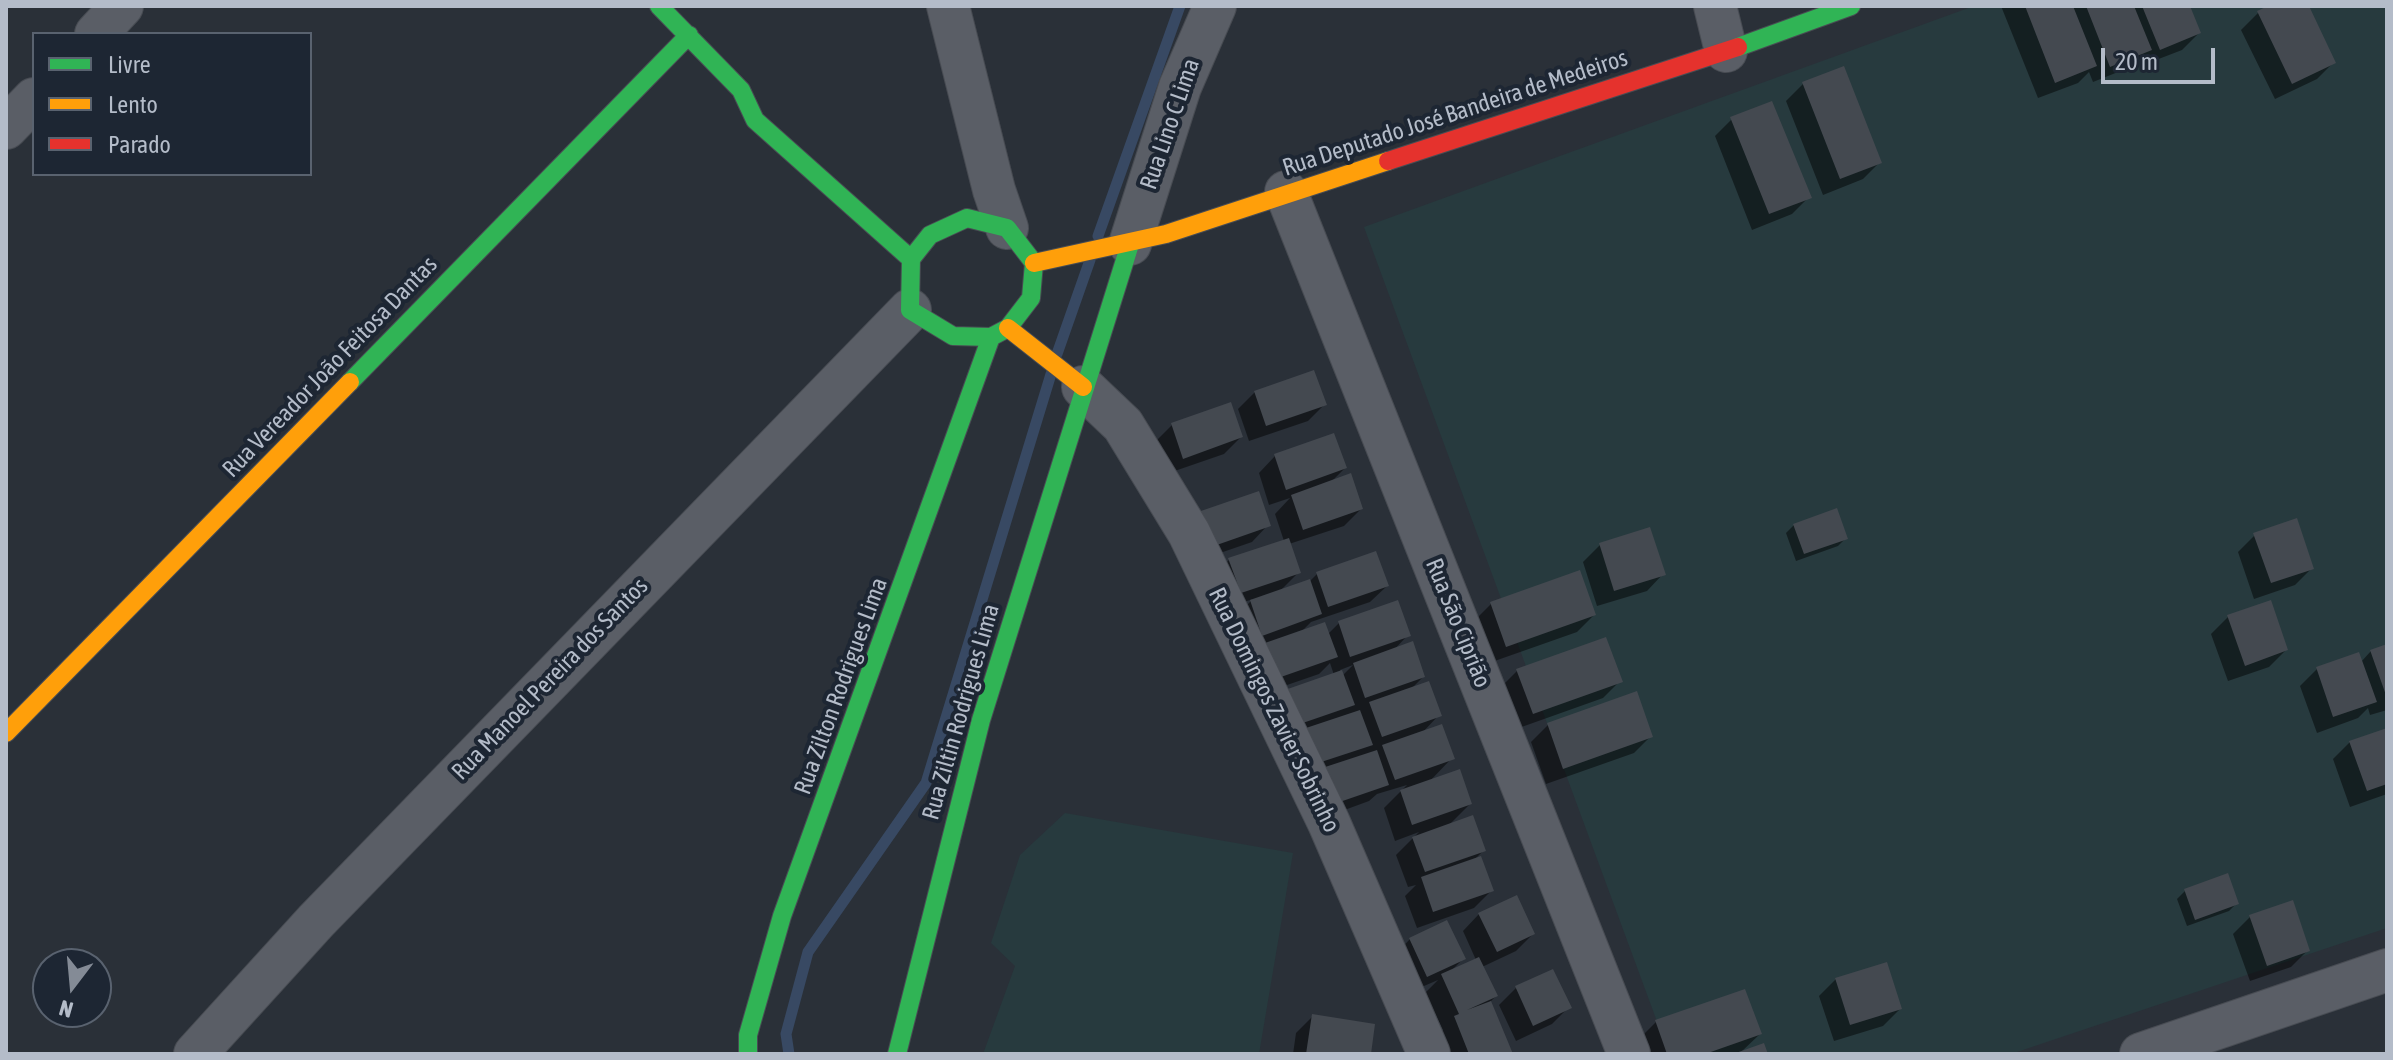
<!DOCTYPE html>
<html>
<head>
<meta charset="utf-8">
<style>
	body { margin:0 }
	#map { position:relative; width:2393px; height:1060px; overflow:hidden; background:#2a3038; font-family:"Asap Condensed",sans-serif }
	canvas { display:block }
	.frame { position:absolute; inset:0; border:8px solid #b4bcc9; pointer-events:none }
	.legend { position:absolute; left:32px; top:32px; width:280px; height:144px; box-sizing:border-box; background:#1d2633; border:2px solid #59626f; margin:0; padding:10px 14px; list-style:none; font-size:24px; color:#b4bcc9 }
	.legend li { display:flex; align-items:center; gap:16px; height:40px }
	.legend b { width:40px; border:2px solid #59626f }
	.north { position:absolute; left:32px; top:948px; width:80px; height:80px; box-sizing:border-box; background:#1d2633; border:2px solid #59626f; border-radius:50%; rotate:196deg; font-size:22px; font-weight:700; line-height:32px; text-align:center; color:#b4bcc9 }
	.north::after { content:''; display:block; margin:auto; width:28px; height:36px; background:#848b96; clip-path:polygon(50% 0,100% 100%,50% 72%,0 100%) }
	.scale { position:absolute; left:2101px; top:48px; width:114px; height:36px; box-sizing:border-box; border:4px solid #b4bcc9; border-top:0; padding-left:10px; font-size:24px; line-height:28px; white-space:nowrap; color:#b4bcc9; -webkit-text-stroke:6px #1d2633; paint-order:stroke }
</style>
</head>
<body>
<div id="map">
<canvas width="2393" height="1060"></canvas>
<div class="frame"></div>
<ul class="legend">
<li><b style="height:10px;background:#30b455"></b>Livre</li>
<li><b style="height:10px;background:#ff9f0a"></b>Lento</li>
<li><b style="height:10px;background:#e5322d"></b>Parado</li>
</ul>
<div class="north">N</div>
<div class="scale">20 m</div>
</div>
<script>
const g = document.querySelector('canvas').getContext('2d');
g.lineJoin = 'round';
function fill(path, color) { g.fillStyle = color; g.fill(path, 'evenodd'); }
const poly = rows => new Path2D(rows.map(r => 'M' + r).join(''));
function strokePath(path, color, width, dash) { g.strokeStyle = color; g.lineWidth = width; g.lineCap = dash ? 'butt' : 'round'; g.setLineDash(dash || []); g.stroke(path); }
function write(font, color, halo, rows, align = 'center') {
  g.font = font + ' "Asap Condensed",sans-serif'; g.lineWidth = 8; g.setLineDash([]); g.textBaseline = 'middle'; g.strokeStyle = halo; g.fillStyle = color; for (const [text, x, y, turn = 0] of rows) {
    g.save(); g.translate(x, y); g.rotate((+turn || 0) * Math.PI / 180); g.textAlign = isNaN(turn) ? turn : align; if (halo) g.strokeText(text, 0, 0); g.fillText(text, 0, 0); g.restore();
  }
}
fill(poly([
	[1974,6,2387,6,2387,928,2011,1054,1669,1054,1364,227],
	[1065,813,1293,853,1259,1054,983,1054,1015,966,991,943,1020,855]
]), '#273a3e');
fill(poly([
	[2001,6,2188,6,2199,33,2182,50,2143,65,2140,59,2133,66,2093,82,2089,72,2078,83,2038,98],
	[2272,6,2307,6,2334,62,2317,79,2275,99,2241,30,2258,13],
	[1803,84,1880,162,1863,179,1823,195,1786,101],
	[1732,119,1809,197,1792,214,1752,230,1715,136],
	[1255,392,1325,404,1308,421,1249,441,1238,409],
	[1172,425,1241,437,1224,454,1166,474,1155,442],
	[1275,456,1345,468,1330,483,1361,509,1344,526,1289,544,1299,572,1279,592,1309,582,1317,574,1387,586,1370,602,1311,622,1301,632,1328,634,1339,623,1408,635,1393,651,1423,677,1410,690,1439,715,1422,733,1452,758,1429,782,1470,804,1447,827,1483,851,1473,861,1491,891,1474,908,1417,928,1405,896,1416,885,1408,887,1396,855,1419,832,1395,841,1384,808,1407,785,1377,794,1369,801,1312,822,1277,742,1334,675,1330,663,1319,674,1261,694,1234,618,1253,599,1224,609,1212,577,1229,560,1284,541,1275,514,1290,498,1269,505,1259,473],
	[1353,665,1342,676,1340,670],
	[1268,525,1252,542,1194,562,1182,530],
	[1794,525,1846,538,1838,546,1796,561,1786,533],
	[2255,535,2312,568,2295,585,2254,599,2238,552],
	[1600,545,1663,574,1647,591,1597,606,1583,562],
	[1491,604,1594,615,1577,632,1489,663,1474,621],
	[2228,617,2286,650,2269,667,2228,681,2211,634],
	[2387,646,2387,710,2370,715,2368,708,2358,718,2317,733,2300,686,2317,669,2361,662,2371,651],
	[1518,670,1620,681,1603,698,1516,729,1501,687],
	[1548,725,1651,736,1634,753,1546,784,1531,742],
	[2387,730,2387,794,2350,807,2333,759,2350,742],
	[2185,891,2237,903,2229,911,2187,926,2177,899],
	[1479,914,1533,934,1516,951,1482,967,1496,996,1490,1002,1511,1054,1446,1054,1438,1035,1443,1030,1425,993,1438,980,1410,992,1394,956,1410,939,1463,959,1450,972,1476,960,1463,931],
	[2250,917,2308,950,2291,967,2250,981,2233,934],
	[1836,979,1900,1009,1883,1026,1834,1041,1819,996],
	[1516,988,1569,1007,1552,1024,1516,1041,1499,1005],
	[1313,1016,1369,1054,1293,1054,1296,1033],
	[1656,1022,1760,1034,1740,1053,1766,1054,1645,1054,1639,1039]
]), '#0007');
strokePath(poly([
	[1098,236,1180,6],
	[1057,354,1090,260],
	[789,1054,786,1034,808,952,926,783,1051,374]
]), '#384963', 11);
fill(poly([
	[2025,6,2073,6,2097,66,2055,83],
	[2086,6,2134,6,2152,50,2110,67],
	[2142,6,2190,6,2201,33,2160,50],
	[2268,6,2309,6,2336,63,2292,84,2257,11],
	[1844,66,1882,163,1840,179,1802,82],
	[1772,101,1812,198,1769,214,1730,117],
	[1314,370,1327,405,1266,426,1254,391],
	[1231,402,1243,437,1183,459,1171,423],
	[1334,433,1347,468,1286,490,1274,454],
	[1351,473,1363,509,1303,530,1291,495],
	[1259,491,1271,526,1211,547,1198,512],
	[1837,508,1848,539,1804,554,1793,524],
	[2297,518,2314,569,2271,583,2253,533],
	[1650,527,1666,575,1614,591,1599,543],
	[1289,538,1301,573,1241,593,1228,558],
	[1376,551,1389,586,1328,607,1316,572],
	[1580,570,1596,615,1506,647,1490,602],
	[1310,579,1322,614,1262,636,1250,600],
	[1398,600,1411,636,1350,657,1338,621],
	[2271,600,2288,650,2245,666,2227,615],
	[1325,622,1338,657,1278,678,1265,643],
	[1606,637,1623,682,1533,714,1516,669],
	[1413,641,1425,677,1365,698,1353,663],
	[2387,644,2387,698,2370,650],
	[2359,652,2377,702,2333,717,2316,667],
	[1342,670,1355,705,1294,726,1282,691],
	[1429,681,1442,716,1382,737,1369,702],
	[1637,691,1653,737,1563,769,1547,723],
	[1360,710,1373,745,1312,765,1300,730],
	[1442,724,1455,759,1395,780,1382,745],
	[2387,728,2387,784,2367,791,2349,741],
	[1377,750,1389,785,1328,806,1316,770],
	[1460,769,1472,804,1412,825,1400,790],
	[1473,815,1486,851,1425,872,1412,837],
	[1481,856,1494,891,1433,912,1421,877],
	[2228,873,2239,904,2195,920,2184,889],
	[1517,895,1535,934,1497,952,1478,913],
	[2293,900,2310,951,2267,966,2249,915],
	[1447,920,1466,959,1427,977,1409,938],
	[1479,957,1498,996,1467,1010,1491,1001,1513,1054,1469,1054,1454,1016,1459,1014,1441,974],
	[1887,962,1902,1009,1850,1025,1835,978],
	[1553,969,1572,1008,1533,1026,1515,986],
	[1745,989,1762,1034,1705,1054,1667,1054,1655,1020],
	[1312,1014,1375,1024,1371,1054,1306,1054],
	[1764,1043,1768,1054,1733,1054]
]), '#444950');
const street = poly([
	[948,6,994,190,1007,228],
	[1715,6,1726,51],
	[96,34,122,6],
	[6,128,34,99],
	[1286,192,1629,1054],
	[1130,244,1180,87,1215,6],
	[1083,387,1123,425,1189,533,1329,823,1429,1054],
	[195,1054,316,921,910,310],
	[2141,1054,2387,970]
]);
const fast = poly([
	[659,6,741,90,755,120,911,259],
	[1738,47,1851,6],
	[967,218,1007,228,1034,263,1031,298,1008,328,991,337,953,336,910,310,911,259,930,235,967,218],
	[350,382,689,35],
	[748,1054,748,1035,782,916,991,337],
	[897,1054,981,720,1130,244]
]);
const slow = poly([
	[1034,263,1166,234,1388,161],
	[1008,328,1083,387],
	[6,733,350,382]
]);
const jam = poly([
	[1388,161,1738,47]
]);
strokePath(street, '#484c53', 44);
strokePath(fast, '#484c53', 20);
strokePath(slow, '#484c53', 20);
strokePath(jam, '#484c53', 20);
strokePath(street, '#5a5e66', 42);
strokePath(fast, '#30b455', 18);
strokePath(slow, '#ff9f0a', 18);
strokePath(jam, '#e5322d', 18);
write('24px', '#b4bcc9', '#1d2633', [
	["Rua Deputado José Bandeira de Medeiros",1455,113,-18],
	["Rua Lino C Lima",1170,124,-71],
	["Rua Vereador João Feitosa Dantas",330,367,-46],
	["Rua São Ciprião",1458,623,68],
	["Rua Manoel Pereira dos Santos",550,679,-46],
	["Rua Zilton Rodrigues Lima",841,686,-70],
	["Rua Domingos Zavier Sobrinho",1274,710,64],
	["Rua Ziltin Rodrigues Lima",961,712,-74]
]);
</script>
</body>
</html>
